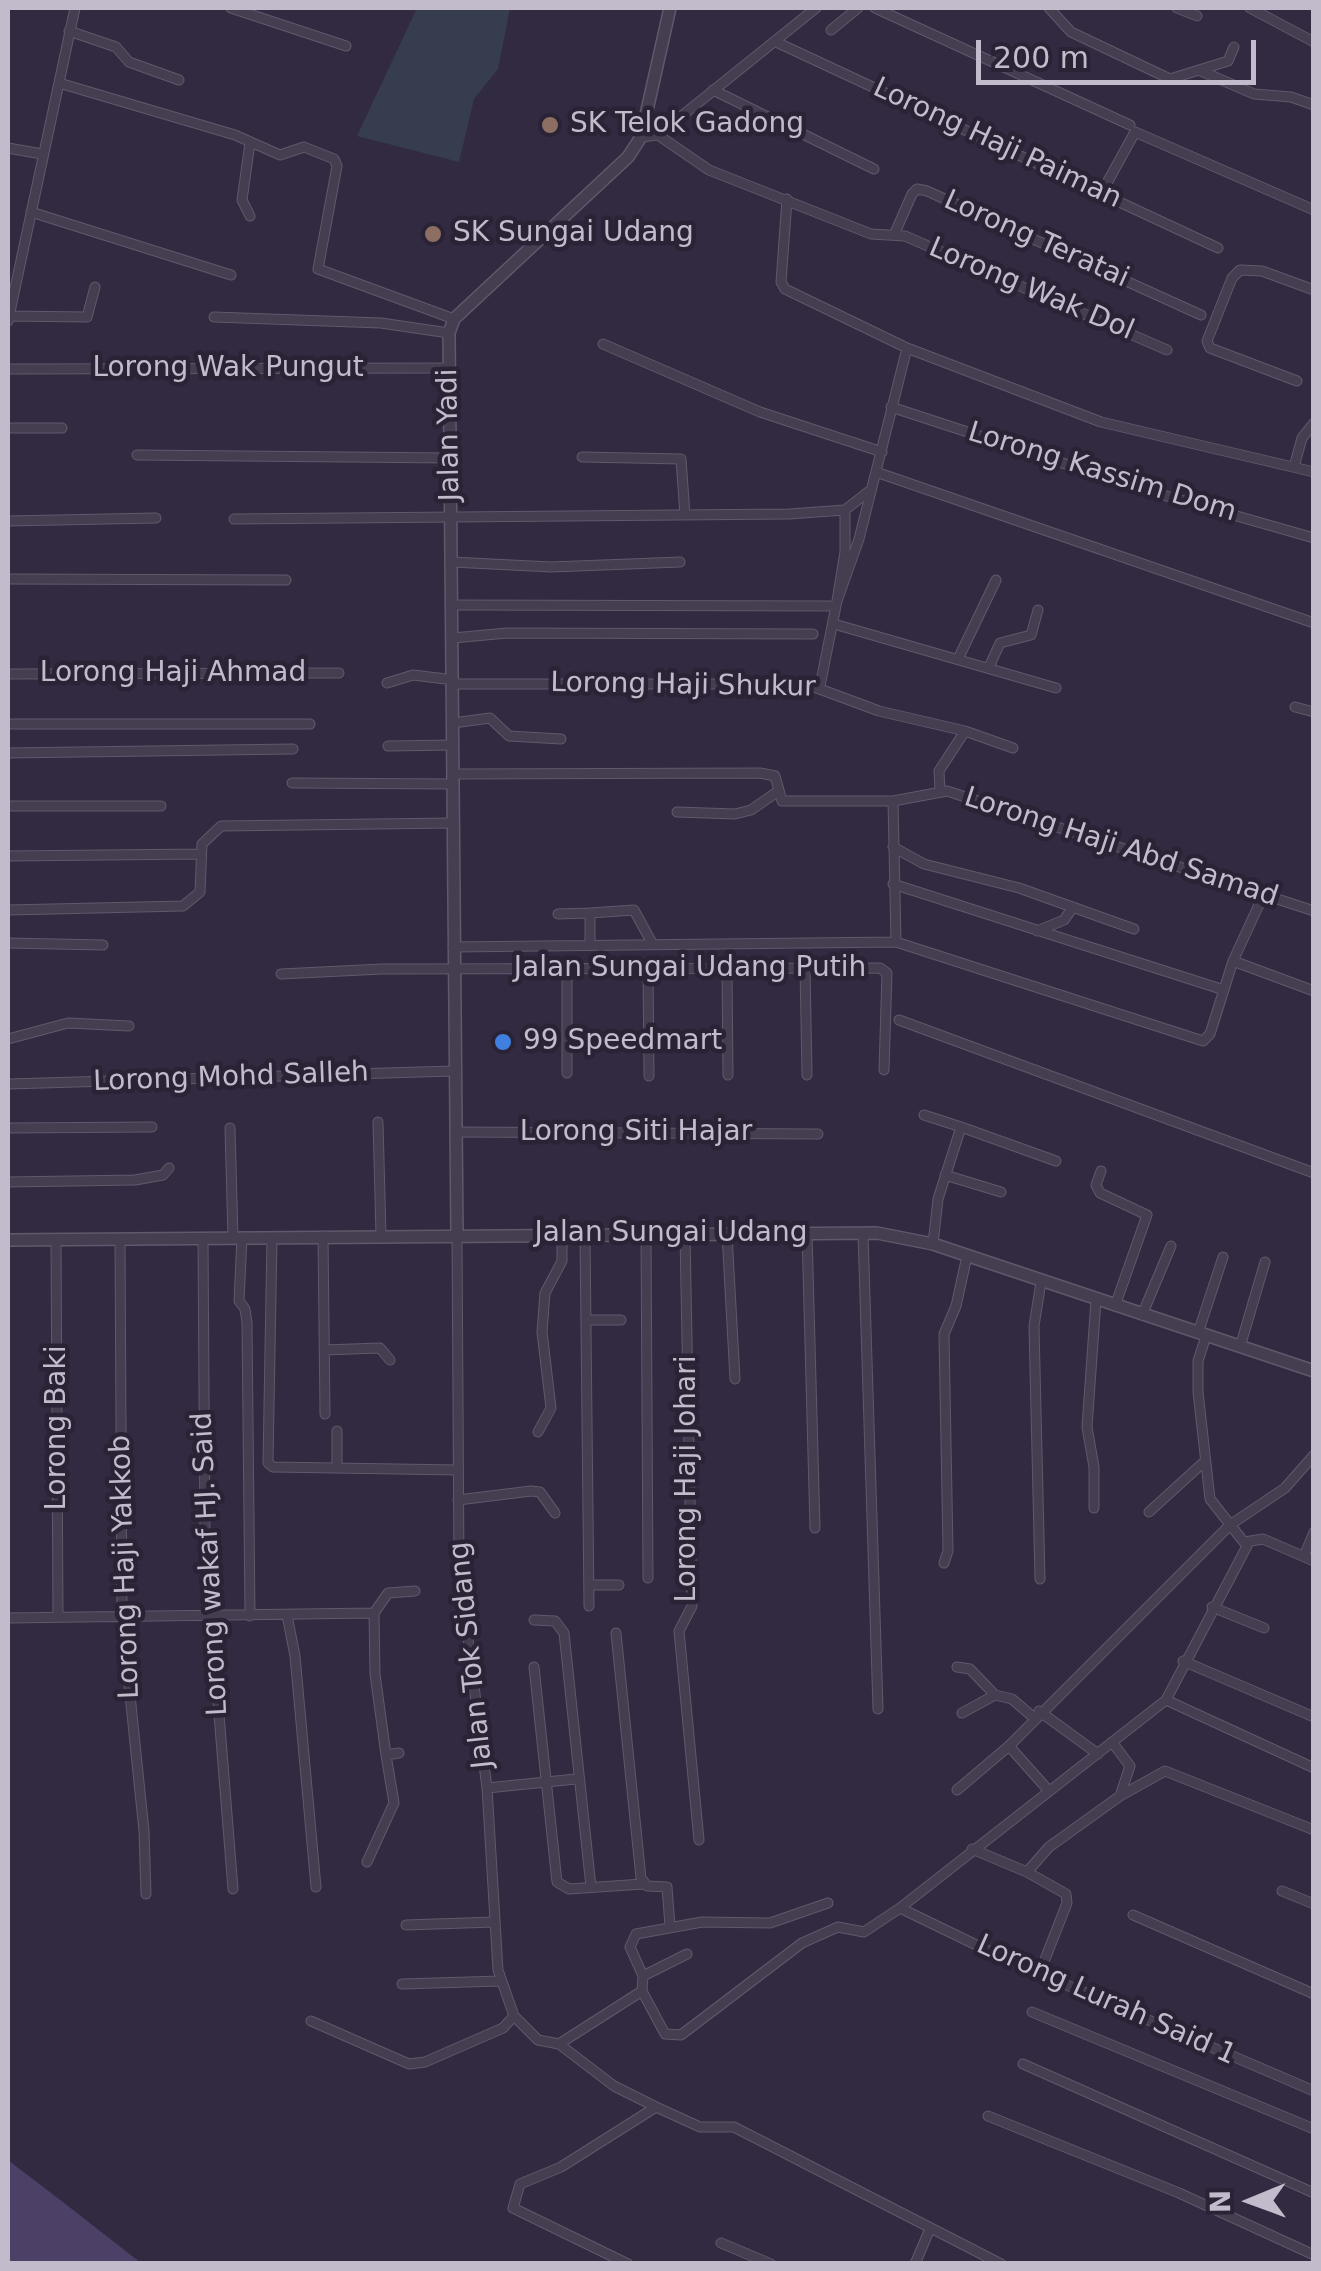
<!DOCTYPE html>
<html>
<head>
<meta charset="utf-8">
<style>
	body { margin:0 }
	#map { position:relative; width:1321px; height:2271px; overflow:hidden; background:#322a41; font-family:"DejaVu Sans",sans-serif }
	canvas { display:block }
	.frame { position:absolute; inset:0; border:10px solid #c1bbcb; pointer-events:none }
	.north { position:absolute; left:1201px; top:2151px; width:100px; height:100px; -webkit-text-stroke:8px #2a2336; paint-order:stroke; rotate:269deg; font-size:28px; font-weight:700; line-height:40px; text-align:center; color:#c1bbcb }
	.north::after { content:''; display:block; margin:auto; width:35px; height:45px; background:#c1bbcb; clip-path:polygon(50% 0,100% 100%,50% 72%,0 100%) }
	.scale { position:absolute; left:976px; top:40px; width:280px; height:45px; box-sizing:border-box; border:5px solid #c1bbcb; border-top:0; padding-left:12px; font-size:30px; line-height:35px; white-space:nowrap; color:#c1bbcb; -webkit-text-stroke:8px #2a2336; paint-order:stroke }
</style>
</head>
<body>
<div id="map">
<canvas width="1321" height="2271"></canvas>
<div class="frame"></div>
<div class="north">N</div>
<div class="scale">200 m</div>
</div>
<script>
const g = document.querySelector('canvas').getContext('2d');
g.lineJoin = 'round';
function fill(path, color) { g.fillStyle = color; g.fill(path, 'evenodd'); }
const poly = rows => new Path2D(rows.map(r => 'M' + r).join(''));
function strokePath(path, color, width, dash) { g.strokeStyle = color; g.lineWidth = width; g.lineCap = dash ? 'butt' : 'round'; g.setLineDash(dash || []); g.stroke(path); }
function write(font, color, halo, rows, align = 'center') {
  g.font = font + ' "DejaVu Sans",sans-serif'; g.lineWidth = 9; g.setLineDash([]); g.textBaseline = 'middle'; g.strokeStyle = halo; g.fillStyle = color; for (const [text, x, y, turn = 0] of rows) {
    g.save(); g.translate(x, y); g.rotate((+turn || 0) * Math.PI / 180); g.textAlign = isNaN(turn) ? turn : align; if (halo) g.strokeText(text, 0, 0); g.fillText(text, 0, 0); g.restore();
  }
}
fill(poly([
	[417,8,510,8,498,69,474,99,459,162,357,136]
]), '#363d4e');
fill(poly([
	[8,2160,68,2206,141,2263,8,2263]
]), '#4d4066');
const minor = poly([
	[231,8,346,46],
	[875,8,1130,125],
	[1049,8,1071,32,1170,79,1228,61,1234,47],
	[1177,8,1197,16],
	[1250,8,1314,42],
	[831,30,858,8],
	[69,31,116,47,129,62,179,80],
	[776,42,1218,248],
	[1201,71,1254,94,1291,97,1314,105],
	[59,83,235,135,280,155,304,147,334,159,337,166,318,269,454,319],
	[713,90,874,169],
	[658,135,709,170,871,234,905,236,1167,350],
	[641,137,658,135,816,8],
	[8,148,42,154],
	[1102,192,1135,132,1314,210],
	[787,199,781,282,785,289,907,348,1101,422,1314,472],
	[31,212,231,275],
	[250,216,242,200,250,143],
	[894,235,912,194,917,189,927,191,1201,315],
	[9,316,87,317,95,287],
	[214,317,381,323,449,333],
	[8,321,75,8],
	[603,344,760,412,882,452],
	[8,369,448,368],
	[1297,381,1210,348,1207,341,1232,278,1240,270,1262,271,1314,290],
	[891,407,1142,489,1314,538],
	[8,428,62,428],
	[137,455,450,458],
	[582,457,681,459,685,515],
	[1294,467,1302,438,1314,423],
	[876,472,1314,623],
	[234,519,789,514,845,510,868,492],
	[8,521,156,518],
	[452,562,551,567,680,562],
	[8,579,286,580],
	[837,601,845,552,845,510],
	[453,605,836,606],
	[834,624,1056,688],
	[453,638,507,633,813,634],
	[958,659,996,580],
	[989,667,1000,643,1031,635,1038,610],
	[8,674,339,673],
	[387,683,413,675,454,680],
	[454,684,806,684,879,711,965,731,1013,748],
	[820,686,837,601,859,539,907,348],
	[1295,707,1314,712],
	[453,723,490,718,509,736,561,739],
	[8,724,310,724],
	[388,746,453,745],
	[8,753,293,749],
	[453,774,760,773,775,776,782,801,893,801,947,791,1314,911],
	[292,783,453,784],
	[940,792,939,771,965,731],
	[893,801,896,942],
	[8,806,161,806],
	[677,812,735,814,751,810,777,792],
	[893,847,924,864,1019,888,1134,929],
	[8,856,201,854],
	[893,884,1224,990],
	[8,910,183,906,200,892,202,844,221,826,452,823],
	[590,913,634,910,652,943],
	[558,914,590,913,590,944],
	[1037,931,1064,920,1073,907],
	[8,943,103,945],
	[453,947,896,942,1203,1041,1210,1034,1233,961,1263,896],
	[1233,961,1314,991],
	[805,969,807,1075],
	[567,970,567,1073],
	[648,970,649,1076],
	[727,970,728,1075],
	[281,974,382,969,880,968,887,973,884,1070],
	[899,1020,1314,1173],
	[8,1039,68,1023,129,1026],
	[8,1084,454,1071],
	[924,1115,961,1127],
	[378,1122,381,1235],
	[8,1128,152,1127],
	[230,1128,233,1237],
	[455,1132,818,1134],
	[1101,1171,1096,1185,1100,1193,1147,1215,1115,1306],
	[945,1175,1001,1192],
	[8,1182,135,1180,163,1175,169,1168],
	[807,1233,815,1528],
	[863,1233,878,1709],
	[727,1234,735,1379],
	[457,1235,459,1568,487,1788,498,1970,514,2016,538,2040,559,2044],
	[585,1235,589,1606],
	[646,1235,648,1578],
	[685,1235,692,1606,679,1631,699,1840],
	[323,1236,325,1414],
	[242,1237,239,1301,245,1309,247,1323,250,1616],
	[272,1237,268,1463,273,1467,458,1470],
	[203,1238,205,1540,233,1889],
	[120,1239,122,1617,144,1831,146,1894],
	[56,1240,58,1617],
	[933,1244,938,1199,961,1127,1056,1161],
	[1142,1315,1171,1246],
	[586,1320,621,1320],
	[1198,1333,1223,1257],
	[1240,1347,1265,1262],
	[324,1350,380,1348,390,1360],
	[538,1432,551,1408,542,1332,545,1293,562,1261,562,1236],
	[337,1466,337,1431],
	[458,1500,531,1491,540,1492,555,1513],
	[1094,1508,1094,1467,1087,1427,1096,1300],
	[1149,1512,1205,1461],
	[1245,1542,1263,1539,1314,1561],
	[1304,1556,1314,1532],
	[944,1563,948,1551,944,1334,956,1306,967,1256],
	[1040,1579,1034,1326,1041,1282],
	[589,1585,619,1585],
	[1212,1607,1264,1628],
	[374,1613,375,1674,386,1755,399,1753],
	[287,1615,295,1656,316,1887],
	[8,1618,374,1613,388,1593,415,1591],
	[534,1620,555,1621,564,1633,591,1887],
	[616,1633,641,1878,647,1886,667,1887,670,1926],
	[1183,1661,1314,1717],
	[534,1667,557,1882,569,1889,643,1884],
	[957,1667,970,1669,995,1695],
	[1166,1700,1314,1768],
	[1039,1711,1098,1754],
	[962,1713,995,1695,1012,1699,1033,1717],
	[1112,1742,1130,1766,1120,1796],
	[487,1788,576,1779],
	[957,1790,1009,1746],
	[1049,1791,1009,1746,1230,1525,1285,1488,1314,1455],
	[972,1849,1027,1872],
	[367,1862,394,1803,386,1755],
	[1282,1891,1314,1904],
	[900,1908,999,1956,1314,2091],
	[1133,1915,1314,1994],
	[406,1925,494,1922],
	[1040,1972,1067,1903,1066,1894,1027,1872,1049,1847,1120,1796,1165,1771,1314,1830],
	[643,1976,687,1954],
	[402,1984,500,1981],
	[642,1991,665,2034,681,2035,802,1943,838,1927,864,1932,900,1908,1166,1700,1247,1546,1210,1499,1198,1392,1198,1361,1206,1336],
	[1032,2012,1314,2129],
	[311,2021,409,2064,425,2062,503,2028,514,2016],
	[559,2044,642,1991,643,1976,630,1947,636,1934,702,1922,770,1923,828,1903],
	[559,2044,614,2086,656,2107],
	[1023,2064,1314,2193],
	[988,2116,1179,2193,1314,2255],
	[721,2243,771,2264],
	[628,2264,513,2208,520,2184,561,2167,656,2107,700,2127,734,2127,1001,2264],
	[915,2264,929,2231]
]);
const tertiary = poly([
	[457,1235,449,333,454,319,628,157,641,137,670,8],
	[8,1240,877,1233,933,1244,1314,1371]
]);
strokePath(minor, '#60596b', 11);
strokePath(tertiary, '#60596b', 14);
strokePath(minor, '#453e51', 9);
strokePath(tertiary, '#453e51', 11);
for (const [x, y, r, color] of [
	[550,125,10,"#8d6e63"],
	[433,234,10,"#8d6e63"],
	[503,1042,10,"#3f7fe0"]
]) { const dot = new Path2D(); dot.arc(x, y, r, 0, 2 * Math.PI); g.fillStyle = color; g.fill(dot); strokePath(dot, '#2a2336', 4); }
write('28px', '#c1bbcb', '#2a2336', [
	["SK Telok Gadong",570,125],
	["SK Sungai Udang",453,234],
	["99 Speedmart",523,1042]
], 'left');
write('28px', '#c1bbcb', '#2a2336', [
	["Lorong Haji Paiman",997,144,25],
	["Lorong Teratai",1036,240,24],
	["Lorong Wak Dol",1031,290,23],
	["Lorong Wak Pungut",228,369],
	["Jalan Yadi",450,435,-91],
	["Lorong Kassim Dom",1102,473,17],
	["Lorong Haji Ahmad",173,674],
	["Lorong Haji Shukur",683,686,1],
	["Lorong Haji Abd Samad",1121,848,18],
	["Jalan Sungai Udang Putih",690,969],
	["Lorong Mohd Salleh",231,1078,-2],
	["Lorong Siti Hajar",636,1133],
	["Jalan Sungai Udang",671,1234],
	["Lorong Baki",58,1428,-90],
	["Lorong Haji Johari",688,1479,-90],
	["Lorong wakaf HJ. Said",211,1564,-93],
	["Lorong Haji Yakkob",126,1567,-92],
	["Jalan Tok Sidang",472,1655,-96],
	["Lorong Lurah Said 1",1106,2001,24]
]);
</script>
</body>
</html>
